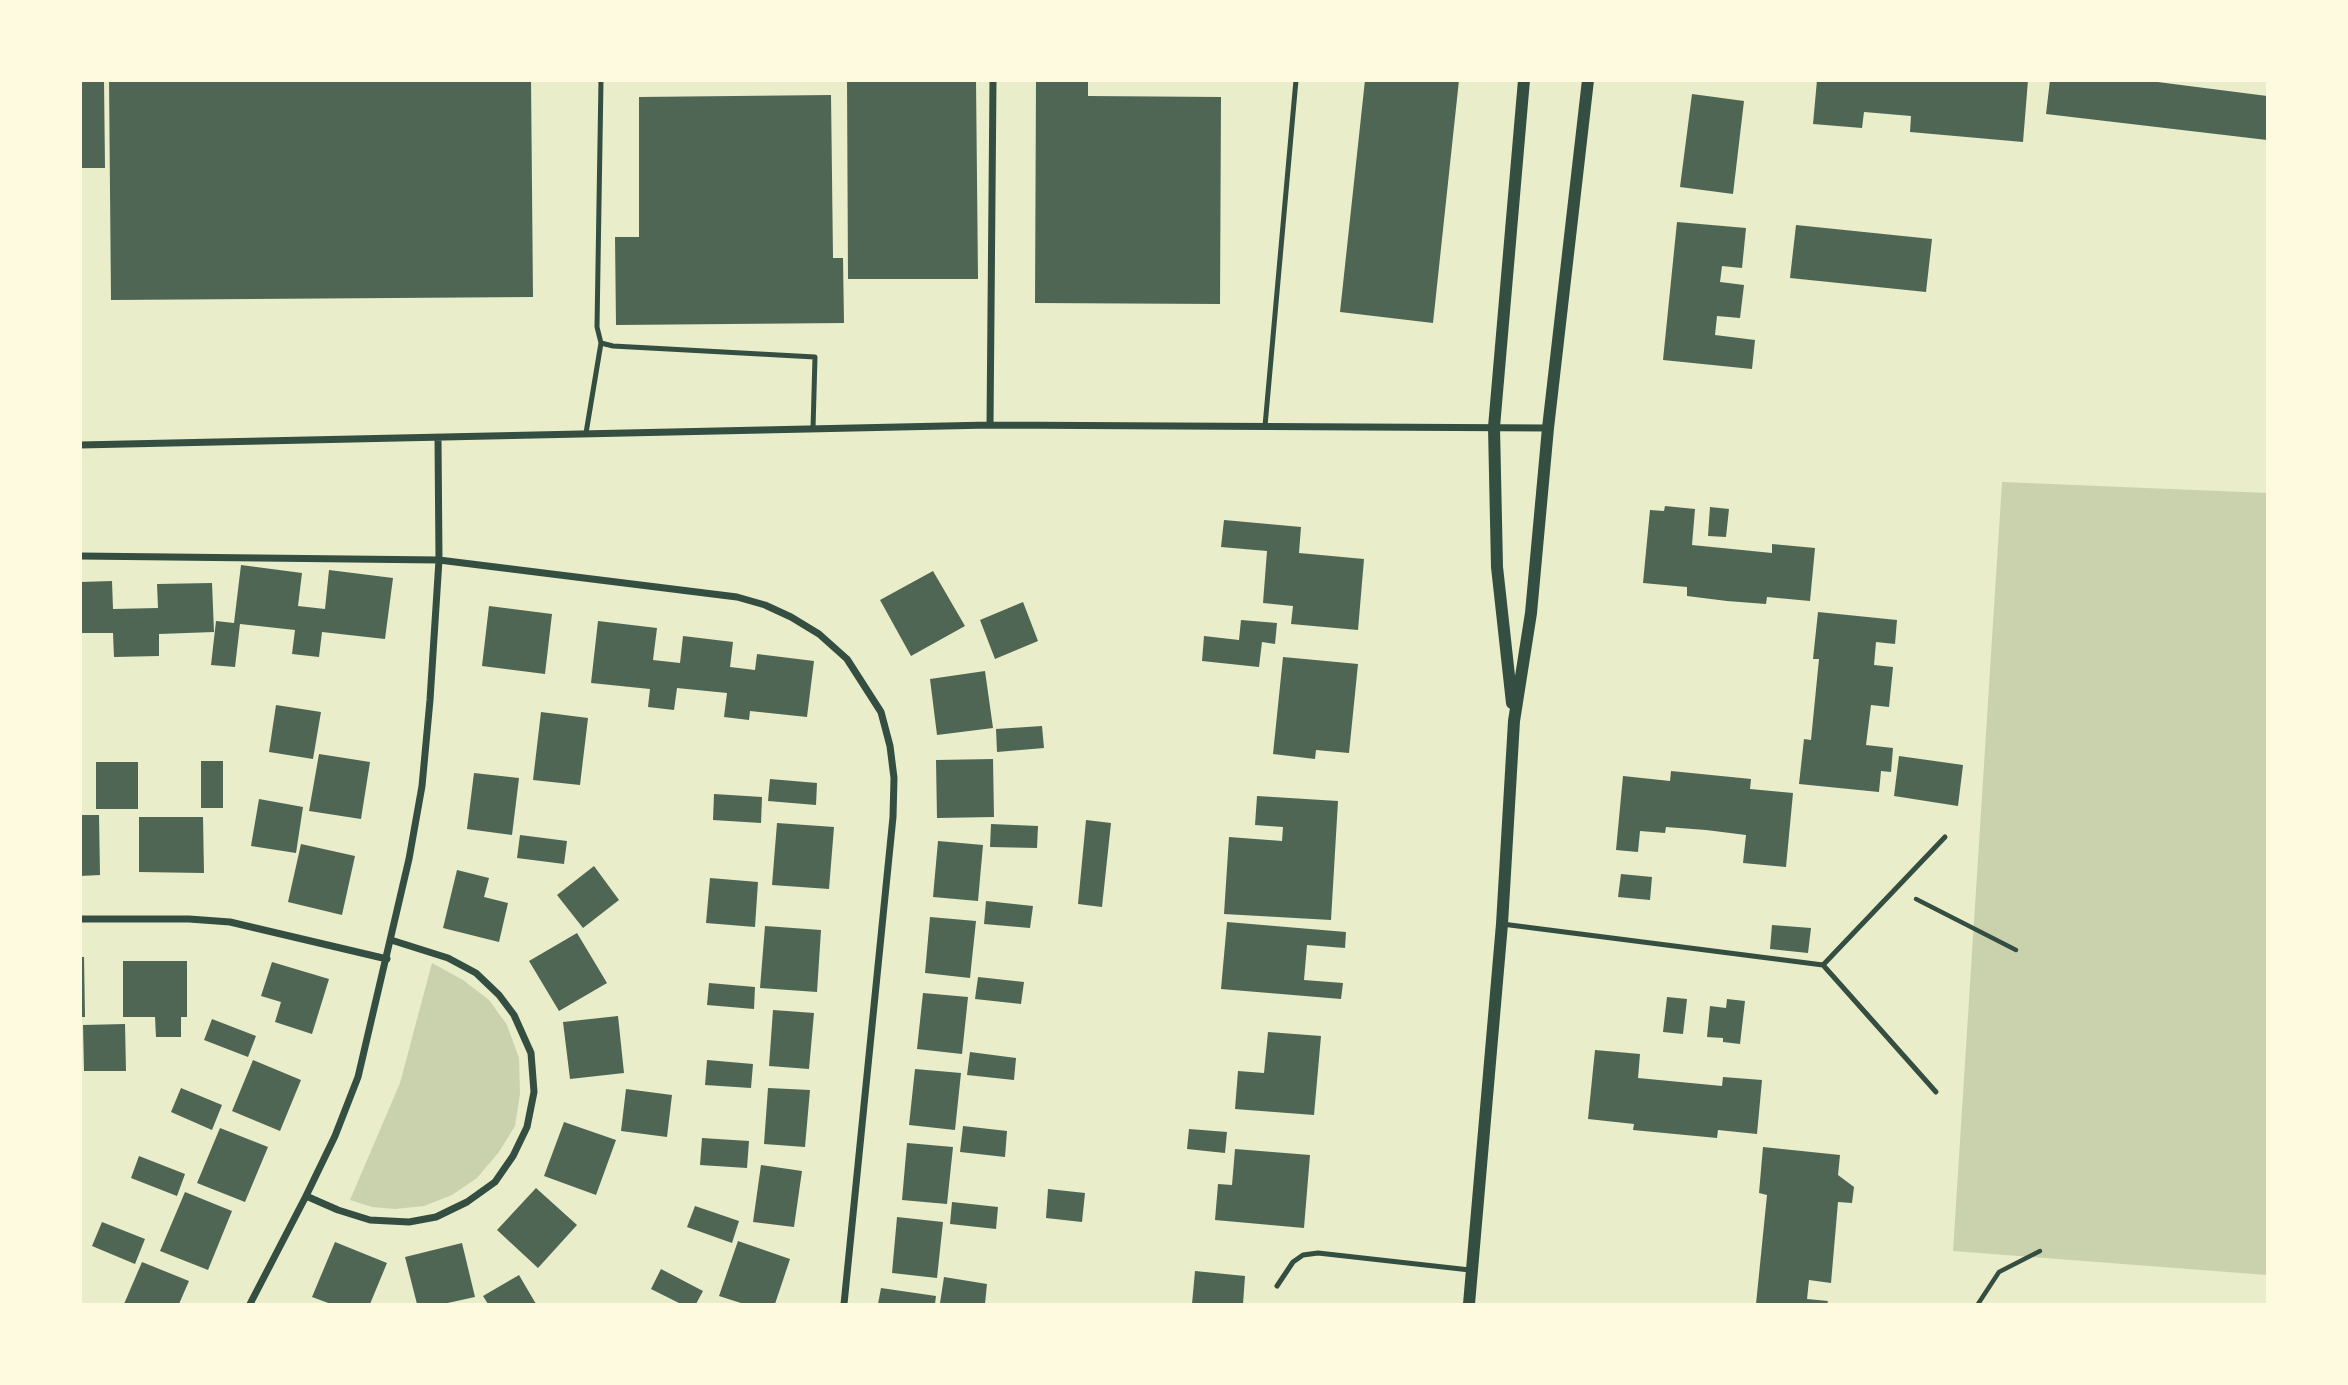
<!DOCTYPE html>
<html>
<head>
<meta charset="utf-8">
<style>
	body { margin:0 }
	#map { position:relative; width:2348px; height:1385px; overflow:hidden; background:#e9edc9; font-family:Arial,sans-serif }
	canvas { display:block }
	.frame { position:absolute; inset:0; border:82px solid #fefae0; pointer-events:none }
</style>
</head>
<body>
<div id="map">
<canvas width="2348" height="1385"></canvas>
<div class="frame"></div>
</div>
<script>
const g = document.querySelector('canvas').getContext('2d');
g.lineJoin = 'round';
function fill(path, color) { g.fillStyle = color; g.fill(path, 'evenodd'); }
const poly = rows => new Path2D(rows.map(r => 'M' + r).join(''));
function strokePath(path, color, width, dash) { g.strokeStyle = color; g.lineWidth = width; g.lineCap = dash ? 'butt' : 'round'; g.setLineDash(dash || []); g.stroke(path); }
fill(poly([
	[2002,482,2267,493,2267,1275,1953,1251],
	[432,963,463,980,489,1000,507,1025,519,1058,520,1094,515,1126,499,1152,477,1178,452,1195,424,1206,395,1209,372,1207,350,1200,400,1083]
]), '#cad2ad');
fill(poly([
	[80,80,104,80,105,168,80,168],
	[109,80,531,80,533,297,111,300],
	[847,80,976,80,978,279,848,279],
	[1036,80,1088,80,1088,96,1221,97,1220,304,1035,303],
	[1365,80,1459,80,1433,323,1340,312],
	[1817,80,2028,80,2023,142,1910,132,1911,116,1864,112,1862,128,1813,124],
	[2050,80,2142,80,2267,96,2267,140,2046,114],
	[1692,94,1744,101,1733,194,1680,187],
	[831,95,833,258,843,258,844,323,616,325,615,237,639,237,639,97],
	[1677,222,1746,228,1742,268,1722,266,1720,282,1744,285,1740,318,1717,316,1715,335,1755,340,1752,369,1663,360],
	[1796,225,1932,239,1926,292,1790,278],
	[1665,506,1695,509,1692,545,1772,553,1772,544,1815,548,1810,601,1767,597,1766,604,1727,601,1687,596,1687,587,1643,583,1650,510,1664,511],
	[1710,507,1729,509,1726,537,1708,536],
	[1224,520,1301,527,1299,553,1364,559,1358,630,1291,624,1293,606,1263,603,1267,551,1221,547],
	[241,565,302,573,298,606,325,609,329,570,393,578,385,639,322,632,319,657,292,654,295,630,240,624,235,667,211,665,216,621,234,623],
	[933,571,965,626,911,656,880,600],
	[112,581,113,609,158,608,157,584,212,583,214,632,159,634,159,656,114,657,113,633,80,633,80,582],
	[1023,602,1038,641,995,659,980,620],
	[489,606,552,614,545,674,482,666],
	[1818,612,1897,620,1895,644,1876,642,1874,665,1893,667,1889,707,1871,705,1866,745,1893,748,1891,772,1881,771,1879,792,1799,784,1804,739,1811,740,1819,659,1813,659],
	[1241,620,1277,623,1275,644,1262,642,1259,667,1202,661,1204,636,1239,640],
	[598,621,657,628,653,660,680,663,683,636,733,642,730,667,755,670,757,654,814,661,807,717,750,711,749,720,724,717,727,693,677,688,674,710,648,707,650,689,591,683],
	[1283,657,1358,664,1349,753,1316,750,1315,759,1273,754],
	[985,671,993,728,937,735,930,679],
	[276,705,321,712,313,759,269,752],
	[541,712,588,718,580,785,533,780],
	[1042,726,1044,748,997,752,996,729],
	[319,754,370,762,361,819,309,811],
	[1899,756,1963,765,1958,806,1894,796],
	[993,759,994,817,937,818,936,760],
	[201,761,223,761,223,808,201,808],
	[96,762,138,762,138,809,96,809],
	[1671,771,1751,779,1750,789,1793,793,1786,867,1743,863,1746,835,1706,830,1666,827,1665,833,1640,831,1638,852,1616,850,1623,776,1670,781],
	[474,773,519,778,512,835,467,829],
	[770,779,817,783,816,805,768,801],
	[714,794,762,797,761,823,713,820],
	[1257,796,1338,801,1331,920,1224,914,1229,837,1282,841,1283,827,1255,825],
	[259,799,303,807,296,853,251,846],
	[80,815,99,815,100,875,80,876],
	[139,817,203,817,204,873,139,872],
	[1086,820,1111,823,1102,907,1078,904],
	[777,823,834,827,829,889,772,885],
	[991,824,1038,826,1037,848,990,847],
	[520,835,567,841,564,864,517,858],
	[938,841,983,845,978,901,933,897],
	[301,844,355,856,342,915,288,902],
	[594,866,619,900,583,928,557,895],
	[457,870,489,878,484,897,508,903,499,942,443,928],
	[1621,874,1652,877,1650,900,1618,897],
	[710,878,758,882,755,927,706,923],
	[986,901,1033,906,1030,928,984,924],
	[930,917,976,921,970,978,925,973],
	[1227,922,1346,932,1345,948,1307,945,1304,980,1343,983,1341,999,1221,989],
	[1772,925,1811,928,1808,953,1770,949],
	[765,926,821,930,817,992,760,988],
	[577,933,607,983,559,1011,529,961],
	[80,957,84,957,85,1017,80,1017],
	[123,961,187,961,187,1017,181,1017,181,1037,156,1037,155,1017,123,1017],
	[272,962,329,979,312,1034,275,1022,281,1002,261,996],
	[978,977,1024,982,1021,1004,975,999],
	[709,983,755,987,754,1009,707,1005],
	[923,993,968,997,962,1054,917,1049],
	[1667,997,1687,999,1683,1034,1663,1032],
	[1727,999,1745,1001,1740,1044,1723,1042,1723,1038,1707,1037,1710,1006,1726,1008],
	[773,1010,814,1013,809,1069,769,1066],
	[618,1016,624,1073,570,1079,563,1022],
	[212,1019,256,1036,248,1057,204,1040],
	[125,1024,126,1071,84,1071,83,1025],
	[1268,1032,1321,1036,1314,1115,1235,1109,1238,1071,1264,1073],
	[1595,1050,1640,1054,1638,1078,1722,1086,1723,1077,1762,1080,1757,1134,1718,1130,1717,1138,1633,1130,1634,1124,1588,1119],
	[970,1052,1016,1058,1014,1080,967,1075],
	[253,1060,301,1080,280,1131,232,1111],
	[707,1060,753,1064,751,1088,705,1085],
	[915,1069,961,1073,955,1130,909,1125],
	[181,1088,222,1105,212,1130,171,1112],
	[768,1088,810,1090,805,1147,764,1144],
	[626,1089,672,1095,667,1137,621,1131],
	[564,1122,616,1140,596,1195,544,1176],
	[963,1126,1007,1131,1005,1157,960,1152],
	[220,1128,268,1147,245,1202,197,1183],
	[1189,1129,1227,1132,1225,1153,1187,1149],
	[702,1138,749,1141,747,1168,700,1165],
	[907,1143,953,1147,947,1204,902,1200],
	[1763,1147,1840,1155,1838,1175,1854,1187,1852,1203,1838,1202,1831,1283,1809,1280,1807,1299,1828,1301,1827,1304,1756,1304,1767,1195,1759,1193],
	[1235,1149,1310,1155,1304,1228,1215,1220,1218,1184,1232,1185],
	[139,1156,185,1174,177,1196,131,1178],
	[761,1165,802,1171,794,1227,753,1222],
	[536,1188,577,1225,538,1268,497,1230],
	[1048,1189,1085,1193,1082,1222,1046,1218],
	[185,1192,232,1211,208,1270,160,1251],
	[952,1202,998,1207,996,1229,950,1224],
	[695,1206,739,1221,732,1243,687,1227],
	[897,1217,943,1222,937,1278,892,1273],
	[102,1222,145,1239,135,1264,92,1246],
	[738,1241,790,1259,775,1304,744,1304,719,1296],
	[335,1242,387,1263,370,1304,331,1304,312,1297],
	[462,1243,475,1297,443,1304,417,1304,405,1257],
	[142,1262,189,1281,179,1304,124,1304],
	[661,1269,703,1291,696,1304,681,1304,651,1289],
	[1195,1271,1245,1276,1243,1304,1192,1304],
	[519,1275,536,1304,488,1304,483,1296],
	[944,1277,987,1284,985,1304,940,1303],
	[881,1288,936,1296,935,1304,878,1304]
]), '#4f6655');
strokePath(poly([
	[1916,899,2016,950],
	[1978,1304,1999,1272,2040,1251]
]), '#344e41', 4.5);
strokePath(poly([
	[601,80,597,327,601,343,613,346,815,357,813,429],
	[1265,426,1296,80],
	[586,433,601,343],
	[1502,924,1823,965,1945,837],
	[1823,965,1936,1092],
	[1277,1286,1293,1262,1303,1255,1318,1253,1470,1270]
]), '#344e41', 5);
strokePath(poly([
	[990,425,993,80],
	[80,445,990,425,1548,428],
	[80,556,439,560,737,597,765,605,791,617,819,634,847,659,881,712,890,746,894,778,893,817,844,1304],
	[80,919,189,919,230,922,387,959],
	[306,1196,338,1210,370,1220,409,1222,436,1217,467,1202,495,1182,513,1156,527,1127,534,1092,531,1053,514,1015,499,995,476,973,448,958,391,940],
	[250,1304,306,1196,335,1136,358,1077,409,859,422,786,430,700,439,560,438,438]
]), '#344e41', 7);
strokePath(poly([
	[1512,703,1497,567,1494,427,1524,80],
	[1469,1304,1502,924,1514,721,1531,613,1548,428,1588,80]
]), '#344e41', 12);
</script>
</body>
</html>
